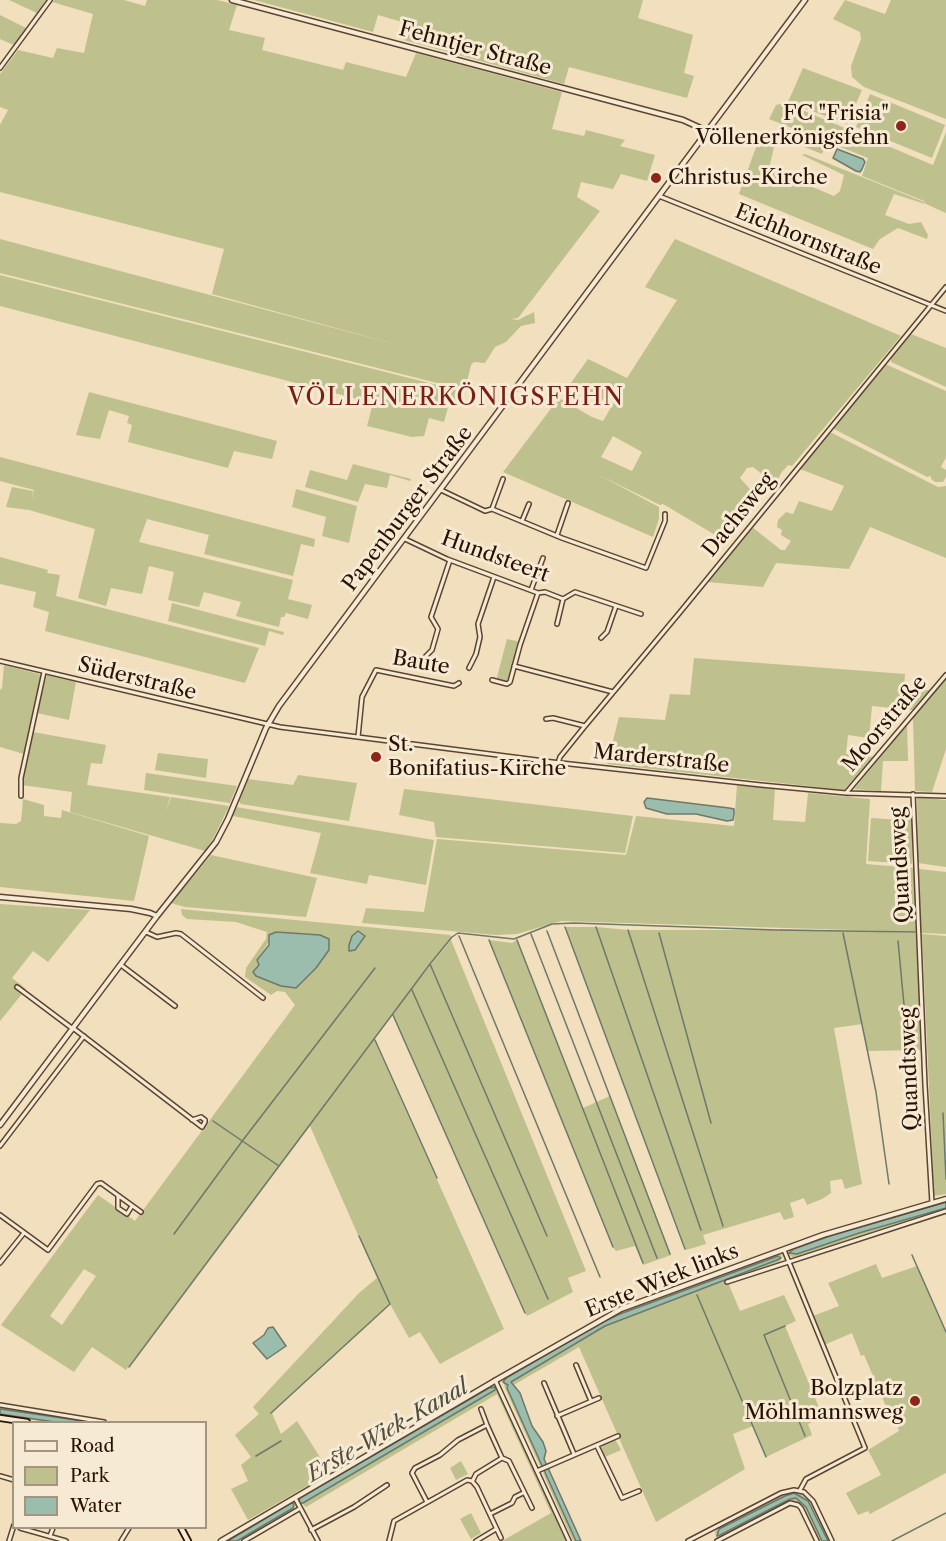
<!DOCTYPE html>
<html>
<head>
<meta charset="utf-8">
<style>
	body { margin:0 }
	#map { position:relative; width:946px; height:1541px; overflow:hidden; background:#f1dfbd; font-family:"Libre Caslon Text",serif }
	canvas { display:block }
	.legend { position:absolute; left:12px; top:1421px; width:195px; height:108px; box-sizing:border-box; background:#f6ead4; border:2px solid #a49480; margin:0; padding:8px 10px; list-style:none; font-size:18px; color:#291202 }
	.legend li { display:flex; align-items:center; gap:12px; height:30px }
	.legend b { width:30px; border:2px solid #a49480 }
</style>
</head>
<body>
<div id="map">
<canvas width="946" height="1541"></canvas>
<ul class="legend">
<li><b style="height:8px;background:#f6ead4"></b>Road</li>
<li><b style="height:16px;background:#bec08e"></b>Park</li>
<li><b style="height:16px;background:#9bbdad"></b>Water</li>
</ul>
</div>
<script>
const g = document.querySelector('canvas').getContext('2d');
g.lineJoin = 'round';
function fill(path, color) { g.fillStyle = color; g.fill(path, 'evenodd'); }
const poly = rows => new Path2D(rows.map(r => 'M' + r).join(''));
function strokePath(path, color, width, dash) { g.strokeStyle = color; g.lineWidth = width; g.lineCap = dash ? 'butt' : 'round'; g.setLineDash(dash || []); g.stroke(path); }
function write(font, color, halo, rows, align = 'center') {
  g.font = font + ' "Libre Caslon Text",serif'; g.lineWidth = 6; g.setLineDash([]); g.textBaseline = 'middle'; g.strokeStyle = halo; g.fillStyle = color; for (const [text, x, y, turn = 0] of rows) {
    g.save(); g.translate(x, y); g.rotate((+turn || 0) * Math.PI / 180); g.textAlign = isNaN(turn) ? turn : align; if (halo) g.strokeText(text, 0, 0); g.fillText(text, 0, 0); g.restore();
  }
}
fill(poly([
	[9,0,46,0,37,13],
	[54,0,124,0,145,6,147,0,217,0,237,5,229,30,265,38,262,50,343,70,346,62,406,77,416,53,562,92,552,129,584,136,586,130,625,140,620,146,655,155,647,181,621,174,613,189,581,182,577,197,600,211,518,318,511,319,518,320,534,312,535,323,521,326,506,342,495,347,485,363,474,362,471,365,465,390,0,273,0,239,405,347,212,294,224,249,0,192,0,125,8,110,0,107,0,74,18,50,53,58,57,48,84,53,93,14,52,2],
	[254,0,643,0,638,18,693,35,684,73,694,76,687,98,569,67,564,84,404,40,409,24,378,15,373,32],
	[845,0,885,14,891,0,946,0,946,119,864,87,852,77,851,66,861,39,860,32,833,19],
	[0,15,26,28,14,45,0,39],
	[803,68,862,90,847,124,788,102],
	[870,94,945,125,932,158,856,127],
	[785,103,933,165,946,132,946,213,926,204,924,201,862,176,868,158,828,142,822,154,797,144,802,132,769,119,776,105],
	[759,139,774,147,769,169,834,196,840,191,844,175,802,155,805,154,924,202,925,204,894,194,885,215,909,224,921,222,928,235,927,239,898,228,880,239,873,249,739,194],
	[675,239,901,336,792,466,788,465,781,473,776,485,753,467,747,468,740,478,760,500,722,539,663,504,660,505,599,475,659,507,659,519,653,537,503,472,559,398,592,417,603,421,618,396,619,389,610,388,602,401,570,384,588,359,627,378,677,300,645,287],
	[613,436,642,452,632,471,601,457],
	[0,275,461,391,457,406,449,404,444,422,429,418,424,436,412,437,367,426,373,403,0,306],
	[911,334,946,348,946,387,891,362,891,358],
	[885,364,946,391,946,457,941,467,946,470,946,477,943,482,935,482,931,479,931,476,927,477,834,429,835,425],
	[89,392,277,441,272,459,234,451,228,468,128,442,132,425,127,423,129,416,109,410,100,439,76,435],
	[828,433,832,433,938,487,946,486,946,558,870,527,849,569,776,563,763,587,708,582,752,527,781,550,785,550,791,541,781,535,782,530,777,527,778,520,786,512,793,514,799,501,832,511,844,486,800,469],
	[0,457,315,539,314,547,301,544,293,576,204,554,209,535,147,519,139,542,293,580,288,599,312,605,308,619,286,613,284,617,281,617,279,627,236,616,241,602,204,592,199,607,168,600,174,572,149,566,142,594,111,588,106,606,78,598,95,529,29,510,6,507,12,487,33,491,32,499,34,490,0,481],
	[353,464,411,479,410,481,390,475,387,488,365,484,358,502,305,487,310,470,347,480],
	[296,489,357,506,349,543,322,536,326,517,292,507],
	[0,557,48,570,47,573,60,575,56,596,259,648,245,683,45,631,49,612,33,607,36,592,0,584],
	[172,603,248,623,284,632,283,635,269,631,265,646,168,621],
	[507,639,521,642,509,684,496,681],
	[694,658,905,674,904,689,930,690,913,710,872,706,869,738,848,735,846,754,873,757,844,790,607,764,619,717,665,720,670,694,690,695],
	[4,665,39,674,41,677,24,754,0,747,0,690,2,688],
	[47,675,76,682,69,720,37,713],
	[946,678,946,749,932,792,915,791,913,718],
	[907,725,908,761,883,761,881,791,854,789],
	[33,732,106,745,102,764,91,763,87,785,170,797,166,811,171,797,229,806,214,837,205,851,70,812,72,792,22,785],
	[158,753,208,759,206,778,155,770],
	[146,773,237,786,230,803,144,790],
	[298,775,357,783,349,821,241,804,239,801,248,779,293,785],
	[737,785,775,789,773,820,805,822,808,793,870,799,866,864,914,868,916,932,561,921,517,934,496,935,362,923,366,908,424,912,437,839,626,855,636,816,734,826],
	[404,789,633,816,625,853,436,837,434,822,399,815],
	[917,797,946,800,946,867,918,863],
	[23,799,44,805,44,816,61,818,62,810,149,836,134,901,0,887,0,823,16,824,21,821],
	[236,807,434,840,426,885,369,875,367,884,310,873,321,833,233,816],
	[900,810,912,811,912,864,868,861,871,818,900,820],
	[211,855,317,878,306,917,185,907,171,903],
	[919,869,946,872,946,934,921,933],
	[0,904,90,910,48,962,33,951,12,978,26,989,0,1021],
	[181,909,450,935,452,937,408,993,451,940,586,1271,568,1278,573,1292,527,1316,392,1014,374,1039,504,1329,440,1364,420,1332,409,1338,390,1304,272,1413,281,1434,297,1421,330,1473,248,1520,231,1489,248,1481,241,1465,251,1457,235,1435,259,1414,253,1407,359,1293,377,1278,310,1126,126,1370,92,1347,74,1372,1,1325,98,1195,135,1221,295,1005,285,992,277,991,271,995,245,977,246,968,266,939,267,932,236,922,187,919,182,915],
	[276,932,295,934,253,972,259,965,257,959],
	[84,1269,96,1276,62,1325,50,1316],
	[565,927,596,927,628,930,780,930,780,929,917,933,921,1050,867,1051,862,1024,834,1028,862,1184,845,1189,842,1179,830,1181,831,1193,822,1199,807,1205,804,1198,790,1203,794,1217,784,1220,780,1212,703,1235,706,1244,686,1250],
	[922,934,946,936,946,1194,934,1196],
	[489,940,512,943,517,940,583,1108,610,1096,671,1255,643,1265,635,1246,616,1251,613,1247],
	[946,1201,946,1209,793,1258,788,1253,789,1249,812,1241],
	[778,1253,782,1255,780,1262,729,1280,729,1285,740,1311,784,1295,796,1321,785,1326,823,1417,808,1424,812,1435,766,1457,753,1426,733,1434,745,1469,656,1522,579,1347,512,1386,520,1393,532,1426,546,1451,544,1459,546,1464,540,1466,505,1388,502,1378,617,1313],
	[876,1264,882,1278,917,1266,946,1332,946,1473,870,1514,868,1511,858,1515,846,1493,881,1475,868,1450,899,1431,897,1425,894,1425,864,1355,861,1356,852,1333,824,1345,813,1316,839,1306,828,1283],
	[490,1385,497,1387,566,1541,502,1541,551,1513,497,1394,306,1507,303,1504,300,1505,297,1500,299,1497],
	[0,1407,87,1420,98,1422,46,1422,0,1415],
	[615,1439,621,1450,605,1457,601,1448,602,1445],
	[461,1461,468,1474,456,1480,450,1468],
	[545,1472,546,1473,576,1541,573,1541,543,1473],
	[795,1492,804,1495,811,1501,831,1541,819,1541,803,1506,793,1501,722,1536,716,1537,715,1531,721,1527,730,1524,733,1520,779,1495],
	[290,1502,296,1506,291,1513,241,1541,224,1541],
	[471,1513,481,1533,471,1539,460,1519]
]), '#bec08e');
const water = poly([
	[837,149,863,159,865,162,862,169,860,172,856,171,833,158,837,149],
	[647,798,729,808,734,809,734,814,733,820,727,821,696,814,667,814,646,808,644,802,647,798],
	[358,931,365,936,355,950,349,951,349,945,352,936,358,931],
	[276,932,320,935,329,939,329,950,316,968,296,988,281,986,256,976,253,972,259,965,257,960,269,945,269,935,276,932],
	[946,1202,946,1208,859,1233,797,1254,789,1253,794,1249,830,1236,946,1202],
	[778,1256,781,1258,777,1260,605,1326,511,1382,520,1393,532,1426,543,1442,546,1451,544,1459,581,1541,576,1541,507,1388,508,1385,503,1382,506,1378,601,1323,620,1314,778,1256],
	[273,1327,286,1346,267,1359,253,1343,264,1335,268,1328,273,1327],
	[495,1387,495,1390,303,1503,299,1503,300,1498,489,1388,495,1387],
	[0,1409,76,1420,89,1422,55,1422,0,1414,0,1409],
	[794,1493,808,1501,828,1541,822,1541,806,1507,796,1498,790,1499,720,1535,717,1536,719,1529,785,1496,794,1493],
	[291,1503,294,1504,293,1508,237,1541,228,1541,291,1503]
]);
fill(water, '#9bbdad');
strokePath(water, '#6d7969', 1.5);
strokePath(poly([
	[565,927,685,1249],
	[596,927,701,1230],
	[628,930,723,1226],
	[547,931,670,1254],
	[659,933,711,1123],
	[843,933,876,1092,889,1184],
	[531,934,657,1258],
	[459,936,600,1277],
	[489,940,613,1247],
	[517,940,643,1263],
	[898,941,907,1037],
	[430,964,547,1236],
	[412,990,548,1299],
	[393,1015,525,1313],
	[375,1040,437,1178],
	[943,1113,946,1179],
	[279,1166,430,964,452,937,458,933,514,939,552,924,574,923,776,930,915,932],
	[174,1234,243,1140,375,968],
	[912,1255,946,1332],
	[697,1295,766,1457],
	[785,1326,764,1335,805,1436],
	[129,1367,279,1166,213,1121],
	[271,1413,390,1304,359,1236],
	[256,1456,281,1441],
	[892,1541,946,1513]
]), '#6d7969', 1.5);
const minor = poly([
	[0,68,50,0],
	[659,196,946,311],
	[441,490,485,511,492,509,562,538,646,568,665,521,665,514],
	[492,509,503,479],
	[522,521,529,504],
	[557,535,568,503],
	[405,539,447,559,538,593,545,592,563,599,575,592,641,614],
	[531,590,543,558],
	[557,624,563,599],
	[601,638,607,632,616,606],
	[425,657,432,650,438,629,431,617,450,560],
	[0,661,280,727,552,762,761,785,846,793,946,796],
	[514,666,613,692],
	[469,668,476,654,480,637,478,624,494,577],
	[492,680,507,684,510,682,520,645,538,593],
	[546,719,553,718,585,726],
	[358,737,362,697,376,670,449,685,454,686,459,683],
	[558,763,560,757,585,726,681,611,946,287],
	[846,793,946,675],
	[913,794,925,1085,932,1203],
	[21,796,21,778,44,672],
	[146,932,157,937,176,933,181,934,263,998],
	[121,965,175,1006],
	[17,987,73,1029],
	[73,1028,202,1127,205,1122,205,1120,201,1117,192,1120],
	[0,1146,84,1036],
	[118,1196,118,1208,127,1214,132,1206],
	[0,1215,48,1250,97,1184,101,1183,141,1212],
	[784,1250,865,1448,806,1479,800,1490],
	[0,1263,24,1233],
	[727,1282,946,1211],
	[576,1365,591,1401],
	[495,1380,569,1541],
	[544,1383,574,1454],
	[0,1405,104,1422],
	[481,1409,487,1425],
	[557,1416,599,1398],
	[597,1446,622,1498,639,1491],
	[537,1471,618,1436],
	[0,1476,14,1480],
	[473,1480,476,1474,502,1458],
	[295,1498,318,1541],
	[427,1502,412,1473,415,1468,440,1455,458,1440,487,1425,502,1458,509,1461,532,1508],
	[490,1514,512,1503,515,1497,523,1493],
	[20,1528,66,1541],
	[311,1530,354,1507,387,1485],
	[50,1536,53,1528],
	[9,1541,14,1525],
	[121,1541,129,1528],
	[244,1541,299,1509],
	[389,1541,394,1521,467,1480,472,1481,477,1487,501,1538],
	[476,1541,496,1529],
	[688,1541,781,1493,794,1490,804,1492,813,1501,832,1541],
	[717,1541,790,1503,798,1505,801,1508,817,1541]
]);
const tertiary = poly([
	[232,0,683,120,707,131],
	[0,897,131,909,150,913,157,916],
	[0,1125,157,916,216,842,228,819,266,728,279,706,805,0],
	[221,1541,498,1379,621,1309,823,1235,946,1199]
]);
const secondary = poly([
	[0,1418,27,1422],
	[181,1528,188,1541]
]);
strokePath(minor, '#5b4531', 6);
strokePath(tertiary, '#5b4531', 7);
strokePath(secondary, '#291202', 8);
strokePath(minor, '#f6ead4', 3);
strokePath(tertiary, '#f6ead4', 4);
strokePath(secondary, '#f6ead4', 4.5);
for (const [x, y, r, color] of [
	[901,126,6,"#8f2418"],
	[656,178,6,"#8f2418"],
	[376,757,6,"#8f2418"],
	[915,1401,6,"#8f2418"]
]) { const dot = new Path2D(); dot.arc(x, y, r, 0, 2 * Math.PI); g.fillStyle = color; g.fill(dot); strokePath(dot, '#f6ead4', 2); }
write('21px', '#291202', '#f6ead4', [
	["Fehntjer Straße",475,49,15],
	["Eichhornstraße",808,240,22],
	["Papenburger Straße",408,509,-53],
	["Dachsweg",739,515,-51],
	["Hundsteert",495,557,20],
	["Baute",421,663,10],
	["Süderstraße",137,679,14],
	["Moorstraße",885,724,-50],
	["Marderstraße",661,759,6],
	["Quandsweg",901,865,-93],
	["Quandtsweg",910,1069,-92],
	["Erste Wiek links",662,1281,-22]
]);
write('21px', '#291202', '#f6ead4', [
	["FC \"Frisia\"",889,114],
	["Völlenerkönigsfehn",889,138],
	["Christus-Kirche",668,178,"left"],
	["St.",388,745,"left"],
	["Bonifatius-Kirche",388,769,"left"],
	["Bolzplatz",903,1389],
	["Möhlmannsweg",903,1413]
], 'right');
write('italic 22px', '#514e3e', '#f6ead4', [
	["Erste-Wiek-Kanal",388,1431,-30]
]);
g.letterSpacing = '1.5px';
write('24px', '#7a1f14', '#f6ead4', [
	["VÖLLENERKÖNIGSFEHN",456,398]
]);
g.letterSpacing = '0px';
</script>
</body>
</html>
